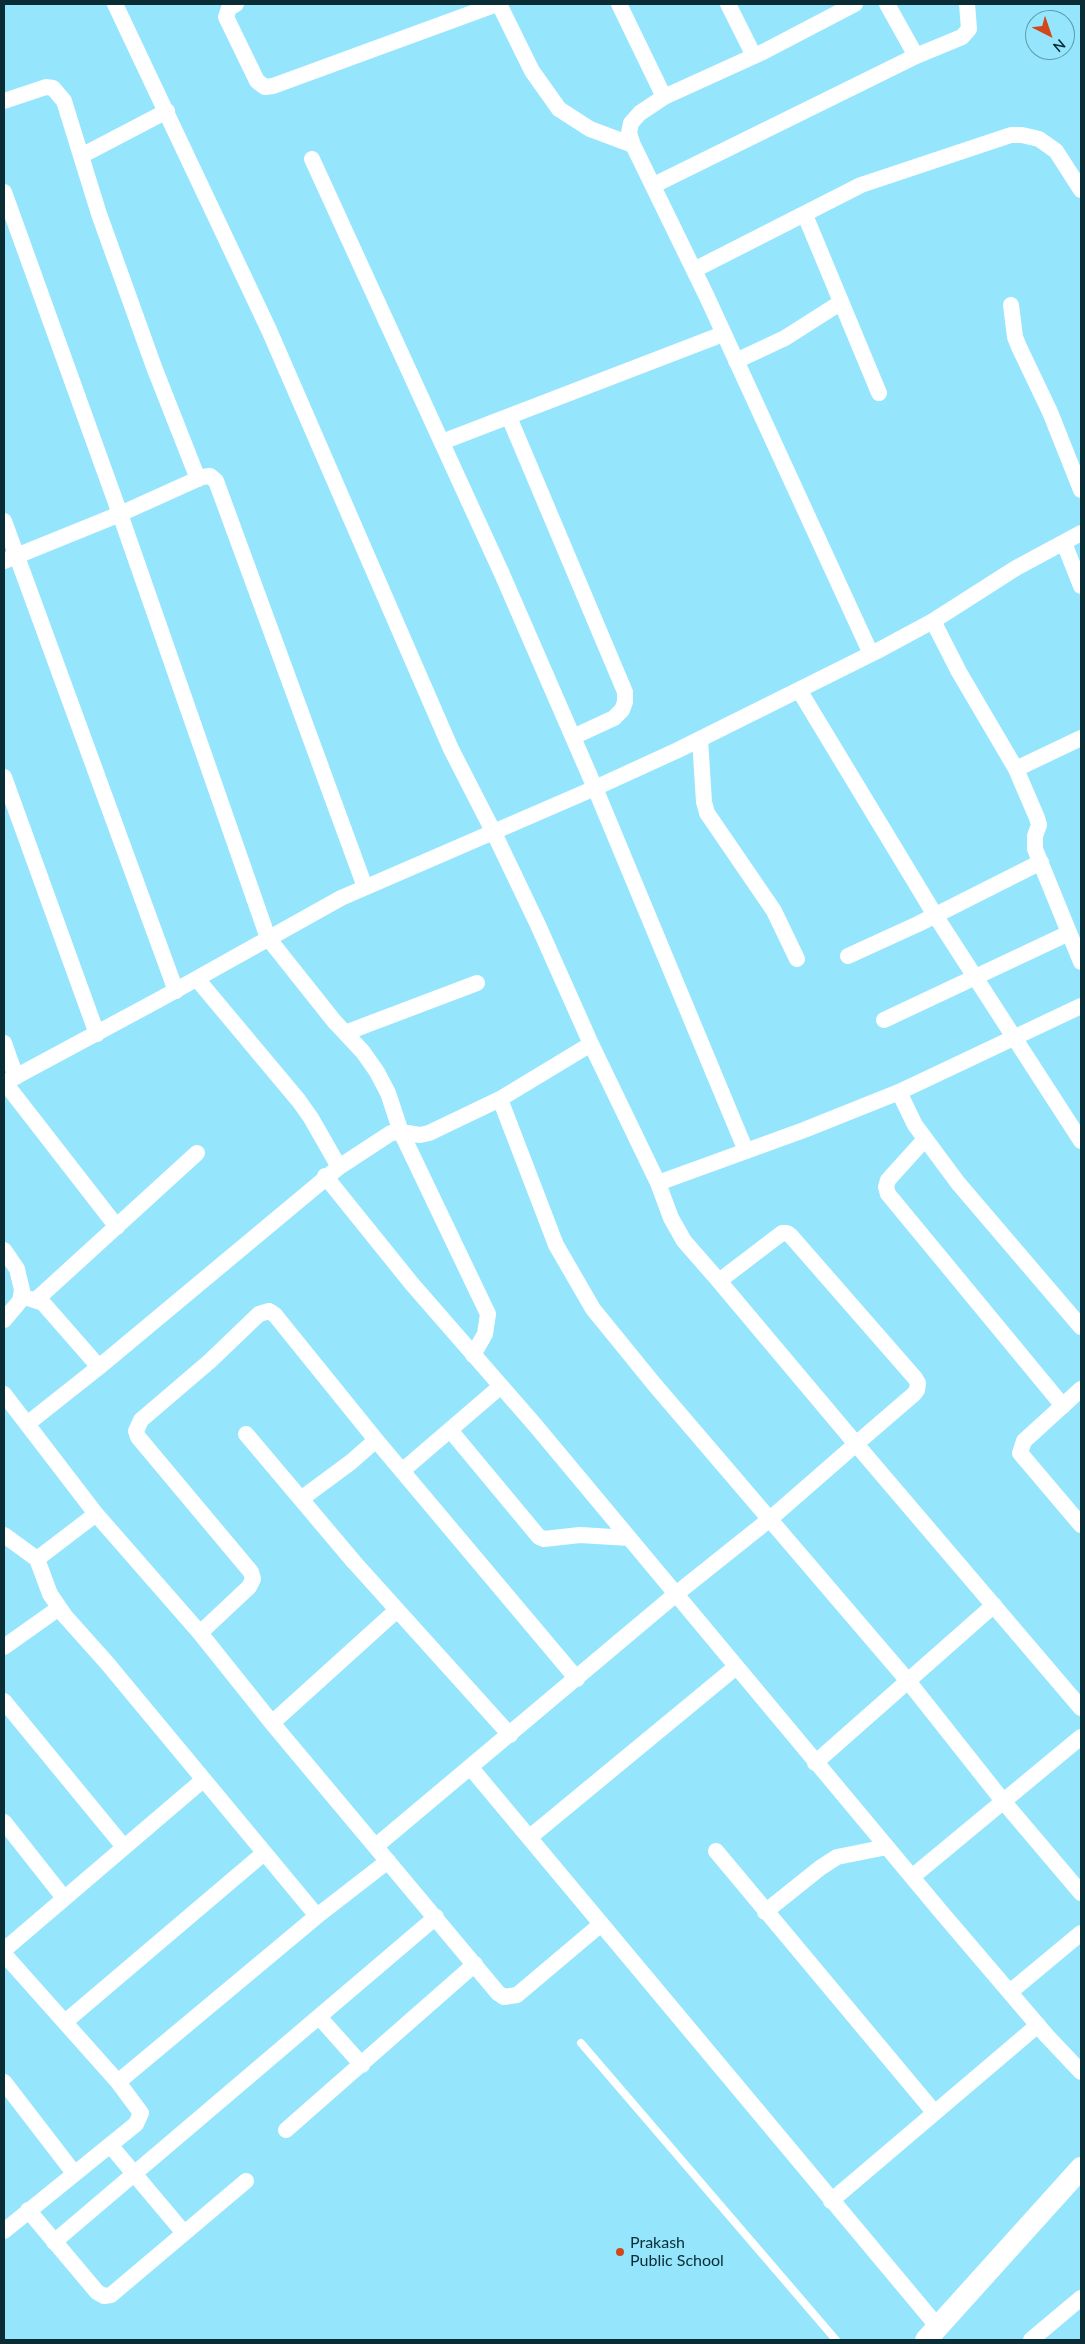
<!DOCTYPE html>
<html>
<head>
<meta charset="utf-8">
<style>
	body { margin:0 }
	#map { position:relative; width:1085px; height:2344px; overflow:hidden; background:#95e5fc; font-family:Lato,sans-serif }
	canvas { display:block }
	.frame { position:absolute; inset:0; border:5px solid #092c35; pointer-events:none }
	.north { position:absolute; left:1025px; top:10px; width:50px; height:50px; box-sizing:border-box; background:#95e5fc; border:1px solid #5d9bac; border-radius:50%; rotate:139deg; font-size:14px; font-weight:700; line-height:20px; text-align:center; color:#092c35 }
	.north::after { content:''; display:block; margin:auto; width:18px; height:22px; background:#d1491a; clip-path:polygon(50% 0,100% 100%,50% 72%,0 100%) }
</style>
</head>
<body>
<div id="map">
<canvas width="1085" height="2344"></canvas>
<div class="frame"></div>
<div class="north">N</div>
</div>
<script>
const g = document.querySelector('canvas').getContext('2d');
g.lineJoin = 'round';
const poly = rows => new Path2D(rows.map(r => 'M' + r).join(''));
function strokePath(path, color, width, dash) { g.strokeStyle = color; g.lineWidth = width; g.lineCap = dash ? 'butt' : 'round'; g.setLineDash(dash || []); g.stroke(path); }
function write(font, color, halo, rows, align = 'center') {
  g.font = font + ' Lato,sans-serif'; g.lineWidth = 5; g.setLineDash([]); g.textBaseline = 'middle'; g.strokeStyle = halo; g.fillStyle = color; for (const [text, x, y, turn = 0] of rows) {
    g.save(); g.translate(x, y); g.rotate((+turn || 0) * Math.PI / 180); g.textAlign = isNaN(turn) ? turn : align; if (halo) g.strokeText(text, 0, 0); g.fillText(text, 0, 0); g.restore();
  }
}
strokePath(poly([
	[581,2043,836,2340]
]), '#fff', 8);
strokePath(poly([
	[115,4,269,330,451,749,494,833,538,925,591,1044,658,1183,671,1218,684,1241,719,1281],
	[236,4,229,8,226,17,257,81,265,87,273,86,497,4],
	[499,4,532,71,559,109,590,129,633,145],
	[619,4,664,97],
	[728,4,754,56],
	[855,4,763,52,664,97,640,113,631,123,629,133,633,145,707,297,871,654],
	[887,4,916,56],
	[4,101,46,87,53,88,64,101,99,214,154,367,198,479],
	[81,156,167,111],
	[312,159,502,574,595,788,746,1151],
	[654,185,916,56,962,37,969,29,967,4],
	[4,192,120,514,268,938,334,1021,363,1052,377,1072,388,1093,401,1132,488,1314,485,1334,473,1355],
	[805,215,879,393],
	[694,270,861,185,1011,135,1022,135,1039,139,1056,151,1081,190],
	[1011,305,1015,337,1019,347,1050,412,1081,490],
	[736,361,785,338,840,303],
	[509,417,625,692,625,702,622,710,614,718,573,737],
	[442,442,723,334],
	[4,521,176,991],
	[1064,543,1081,586],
	[4,561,120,514,202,477,210,476,216,481,365,887],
	[933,621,959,672,1016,769,1037,818,1039,825,1035,836,1035,849,1081,962],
	[799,690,935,915,1081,1141],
	[700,739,704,802,707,813,774,911,797,959],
	[1016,769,1081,738],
	[4,777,97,1034],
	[848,956,918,924,1041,862],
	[197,979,299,1101,311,1118,339,1167],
	[884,1020,1069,933],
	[345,1033,477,983],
	[4,1043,16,1077],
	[4,1083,162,998,341,898,595,788,678,750,881,649,933,621,1016,568,1081,533],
	[5,1083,117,1227],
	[899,1092,915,1125,958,1183,1081,1327],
	[500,1099,556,1245,593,1309,654,1384,908,1681,1003,1801,1081,1893],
	[925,1139,888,1180,886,1187,888,1194,1063,1406],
	[325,1176,412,1284,535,1425,942,1913,1047,2036,1081,2072],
	[658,1183,804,1130,899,1092,1081,1006],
	[4,1250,17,1269,22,1290,20,1301,4,1320],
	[21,1296,43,1303,99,1367],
	[37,1299,197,1153],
	[1081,1389,1024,1441,1020,1453,1081,1525],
	[4,1394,96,1514,200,1633,272,1723,498,1993,504,1997,517,1995,600,1925],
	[27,1424,99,1367,339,1167,391,1133,401,1132,420,1135,429,1133,500,1099,591,1044],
	[450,1430,539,1537,544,1539,580,1535,629,1538],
	[246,1434,354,1562,510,1735],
	[402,1471,501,1386],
	[301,1499,351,1462,376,1440],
	[4,1535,37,1559,50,1594,65,1616,107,1663,317,1916],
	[37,1559,96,1514],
	[200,1633,249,1587,253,1579,251,1572,138,1437,136,1431,141,1420,210,1361,259,1314,269,1311,275,1315,376,1440,577,1679],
	[4,1647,59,1608],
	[4,1701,124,1847],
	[272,1723,397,1610],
	[815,1763,994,1605],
	[471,1768,938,2327],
	[4,1822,64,1898],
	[530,1837,736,1667],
	[376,1846,676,1594,770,1519,856,1444,914,1394,917,1390,918,1383,915,1378,791,1236,787,1233,782,1233,719,1281,856,1444,1081,1708],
	[716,1851,934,2112],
	[912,1877,1081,1737],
	[765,1912,820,1868,837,1857,887,1847],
	[4,1950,203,1780],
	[4,1954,118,2082,141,2113,136,2124,4,2231],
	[1010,1992,1081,1933],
	[320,2018,362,2065],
	[65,2022,264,1853],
	[4,2082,74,2173],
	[118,2082,317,1916,388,1861],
	[286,2130,475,1964],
	[110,2145,184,2233],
	[831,2201,1038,2025],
	[28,2210,97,2292,104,2296,111,2295,246,2181],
	[54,2242,436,1917],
	[1031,2340,1081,2298]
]), '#fff', 16);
strokePath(poly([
	[926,2340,1081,2168]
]), '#fff', 22);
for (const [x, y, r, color] of [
	[620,2252,5,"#d1491a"]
]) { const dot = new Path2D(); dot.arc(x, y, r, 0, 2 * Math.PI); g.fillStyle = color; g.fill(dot); strokePath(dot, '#95e5fc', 2); }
write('16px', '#092c35', '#95e5fc', [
	["Prakash",630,2243],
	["Public School",630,2261]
], 'left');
</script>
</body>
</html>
